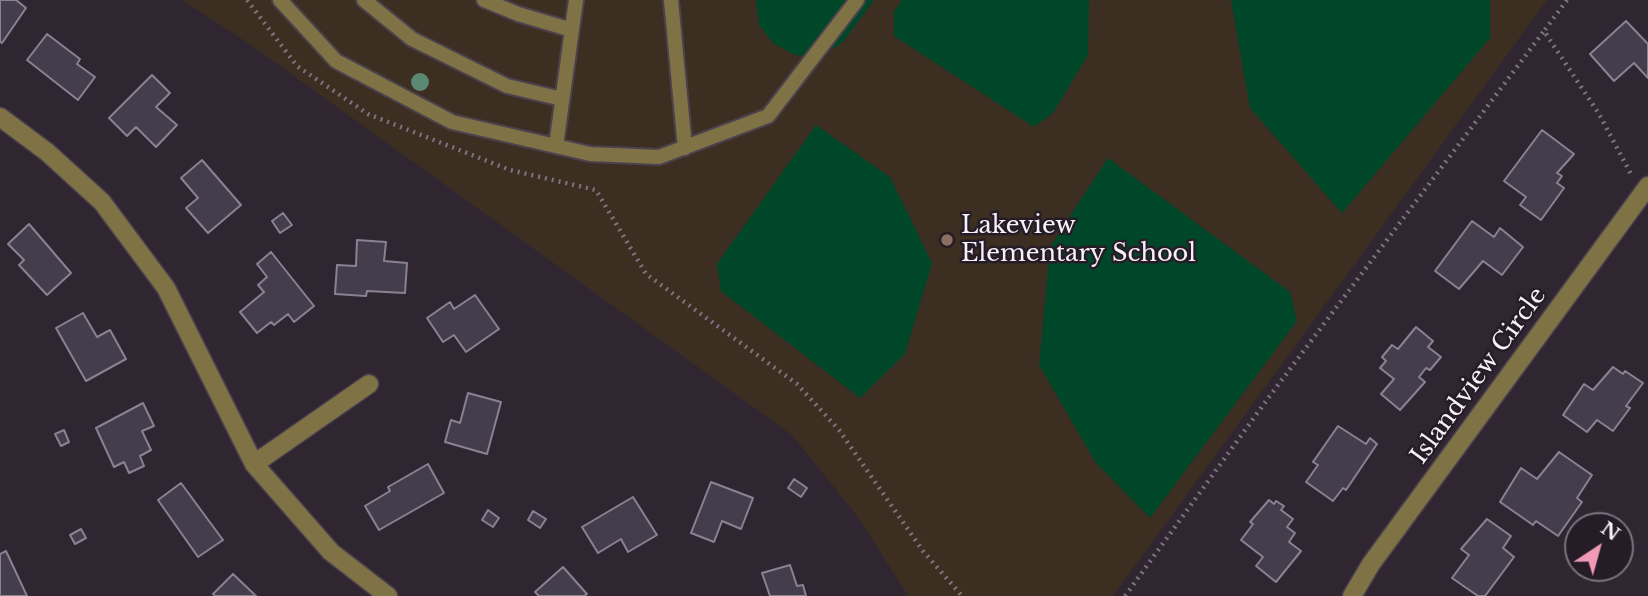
<!DOCTYPE html>
<html>
<head>
<meta charset="utf-8">
<style>
	body { margin:0 }
	#map { position:relative; width:1648px; height:596px; overflow:hidden; background:#2f2632; font-family:"Libre Baskerville",serif }
	canvas { display:block }
	.north { position:absolute; left:1564px; top:512px; width:70px; height:70px; box-sizing:border-box; background:#261c28; border:2px solid #7a717c; border-radius:50%; rotate:36deg; font-size:19px; font-weight:700; line-height:28px; text-align:center; color:#f7f1f9 }
	.north::after { content:''; display:block; margin:auto; width:24px; height:32px; background:#f09ab5; clip-path:polygon(50% 0,100% 100%,50% 72%,0 100%) }
</style>
</head>
<body>
<div id="map">
<canvas width="1648" height="596"></canvas>
<div class="north">N</div>
</div>
<script>
const g = document.querySelector('canvas').getContext('2d');
g.lineJoin = 'round';
function fill(path, color) { g.fillStyle = color; g.fill(path, 'evenodd'); }
const poly = rows => new Path2D(rows.map(r => 'M' + r).join(''));
function strokePath(path, color, width, dash) { g.strokeStyle = color; g.lineWidth = width; g.lineCap = dash ? 'butt' : 'round'; g.setLineDash(dash || []); g.stroke(path); }
function write(font, color, halo, rows, align = 'center') {
  g.font = font + ' "Libre Baskerville",serif'; g.lineWidth = 5; g.setLineDash([]); g.textBaseline = 'middle'; g.strokeStyle = halo; g.fillStyle = color; for (const [text, x, y, turn = 0] of rows) {
    g.save(); g.translate(x, y); g.rotate((+turn || 0) * Math.PI / 180); g.textAlign = isNaN(turn) ? turn : align; if (halo) g.strokeText(text, 0, 0); g.fillText(text, 0, 0); g.restore();
  }
}
fill(poly([
	[182,0,1547,0,1113,596,908,596,858,517,792,435,251,45]
]), '#3d2e22');
fill(poly([
	[756,0,874,0,843,42,836,47,814,56,795,55,773,43,759,25],
	[902,0,1089,0,1088,55,1053,113,1034,127,894,36,894,11],
	[1231,0,1490,0,1490,38,1342,213,1250,108],
	[816,125,890,177,932,263,905,354,860,398,721,291,717,264],
	[1108,158,1290,292,1297,321,1150,518,1096,463,1039,365,1050,247]
]), '#004729');
const building = poly([
	[0,0,16,0,26,8,2,43,0,42,0,0],
	[1626,21,1648,44,1648,78,1634,63,1614,81,1590,54,1626,21],
	[47,34,80,59,77,64,95,77,78,100,27,60,47,34],
	[152,75,170,93,156,107,177,125,156,147,136,127,127,136,109,118,152,75],
	[1542,130,1574,154,1557,173,1562,176,1557,183,1564,188,1541,220,1520,205,1526,197,1504,181,1542,130],
	[202,160,241,205,208,233,186,208,198,198,181,178,202,160],
	[283,213,292,225,280,233,272,221,283,213],
	[1472,221,1494,237,1500,228,1523,247,1502,275,1483,261,1459,289,1435,271,1472,221],
	[29,224,71,273,47,295,19,265,24,260,8,244,29,224],
	[357,240,386,242,384,261,407,263,405,293,367,291,366,296,335,294,337,265,356,266,357,240],
	[271,252,314,306,294,322,288,314,274,325,271,322,257,333,240,312,264,292,258,285,267,277,257,264,271,252],
	[475,295,499,329,466,352,454,335,443,342,427,318,450,302,454,309,475,295],
	[83,313,97,337,110,330,126,359,86,381,56,328,83,313],
	[1416,327,1433,341,1428,347,1441,357,1430,370,1426,368,1419,377,1425,382,1400,410,1381,394,1394,379,1380,368,1386,361,1382,357,1392,345,1398,349,1416,327],
	[1613,367,1623,374,1625,371,1643,383,1626,406,1630,408,1613,431,1597,420,1587,432,1563,415,1584,384,1593,390,1613,367],
	[468,393,501,402,487,454,445,442,451,420,460,423,468,393],
	[143,403,154,426,142,431,151,450,140,456,144,466,129,473,124,462,114,467,96,428,143,403],
	[1338,426,1366,444,1370,438,1377,444,1346,490,1343,488,1333,501,1306,482,1318,465,1313,462,1338,426],
	[64,430,69,442,61,446,55,434,64,430],
	[1559,452,1592,475,1577,498,1582,502,1558,536,1536,521,1533,525,1500,502,1521,468,1537,479,1559,452],
	[428,464,444,493,379,530,365,506,390,491,388,487,428,464],
	[794,479,807,488,801,497,788,488,794,479],
	[711,482,753,498,741,529,722,521,714,542,691,533,711,482],
	[181,483,223,540,198,557,158,500,181,483],
	[633,497,657,535,628,552,621,539,598,553,582,527,633,497],
	[1269,500,1274,504,1276,501,1284,506,1281,510,1293,519,1287,527,1295,533,1289,542,1301,551,1276,582,1256,566,1263,557,1241,540,1253,524,1250,522,1269,500],
	[488,510,499,518,493,527,482,520,488,510],
	[533,511,546,519,540,528,528,520,533,511],
	[1487,519,1511,536,1503,548,1514,557,1485,596,1478,596,1452,578,1469,555,1461,549,1487,519],
	[81,529,86,538,75,544,70,535,81,529],
	[6,551,27,596,0,596,0,554,6,551],
	[790,565,797,586,803,585,806,596,770,596,762,573,790,565],
	[563,567,587,594,584,596,539,596,535,592,563,567],
	[233,574,256,596,215,596,213,594,233,574]
]);
fill(building, '#443d4b');
strokePath(building, '#8a8292', 2);
const service = poly([
	[280,0,336,61,452,122,590,154,659,157,768,116,857,0],
	[364,0,412,39,507,86,562,99],
	[484,0,518,14,572,30],
	[671,0,685,148],
	[556,146,576,0]
]);
const minor = poly([
	[0,117,47,152,102,202,166,288,254,464,331,552,388,596],
	[254,464,369,384],
	[1352,596,1371,564,1648,186]
]);
strokePath(service, '#4b424e', 18);
strokePath(minor, '#4b424e', 21);
strokePath(poly([
	[247,0,297,66,368,114,510,170,596,190,646,274,797,384,839,430,923,551,962,596],
	[1567,0,1544,31,1599,114,1632,176],
	[1125,596,1269,397,1544,31]
]), '#7c747e', 4.5, [2, 5]);
strokePath(service, '#7f7245', 14);
strokePath(minor, '#7f7245', 18);
g.fillStyle = '#5b8872';
for (const [x, y] of [
	[420,82]
]) { g.beginPath(); g.arc(x, y, 9, 0, 2 * Math.PI); g.fill(); }
for (const [x, y, r, color] of [
	[947,240,7,"#8d6e63"]
]) { const dot = new Path2D(); dot.arc(x, y, r, 0, 2 * Math.PI); g.fillStyle = color; g.fill(dot); strokePath(dot, '#261c28', 2.5); }
write('24px', '#f7f1f9', '#261c28', [
	["Lakeview",961,226],
	["Elementary School",961,254]
], 'left');
write('24px', '#f7f1f9', '#261c28', [
	["Islandview Circle",1479,376,-54]
]);
</script>
</body>
</html>
